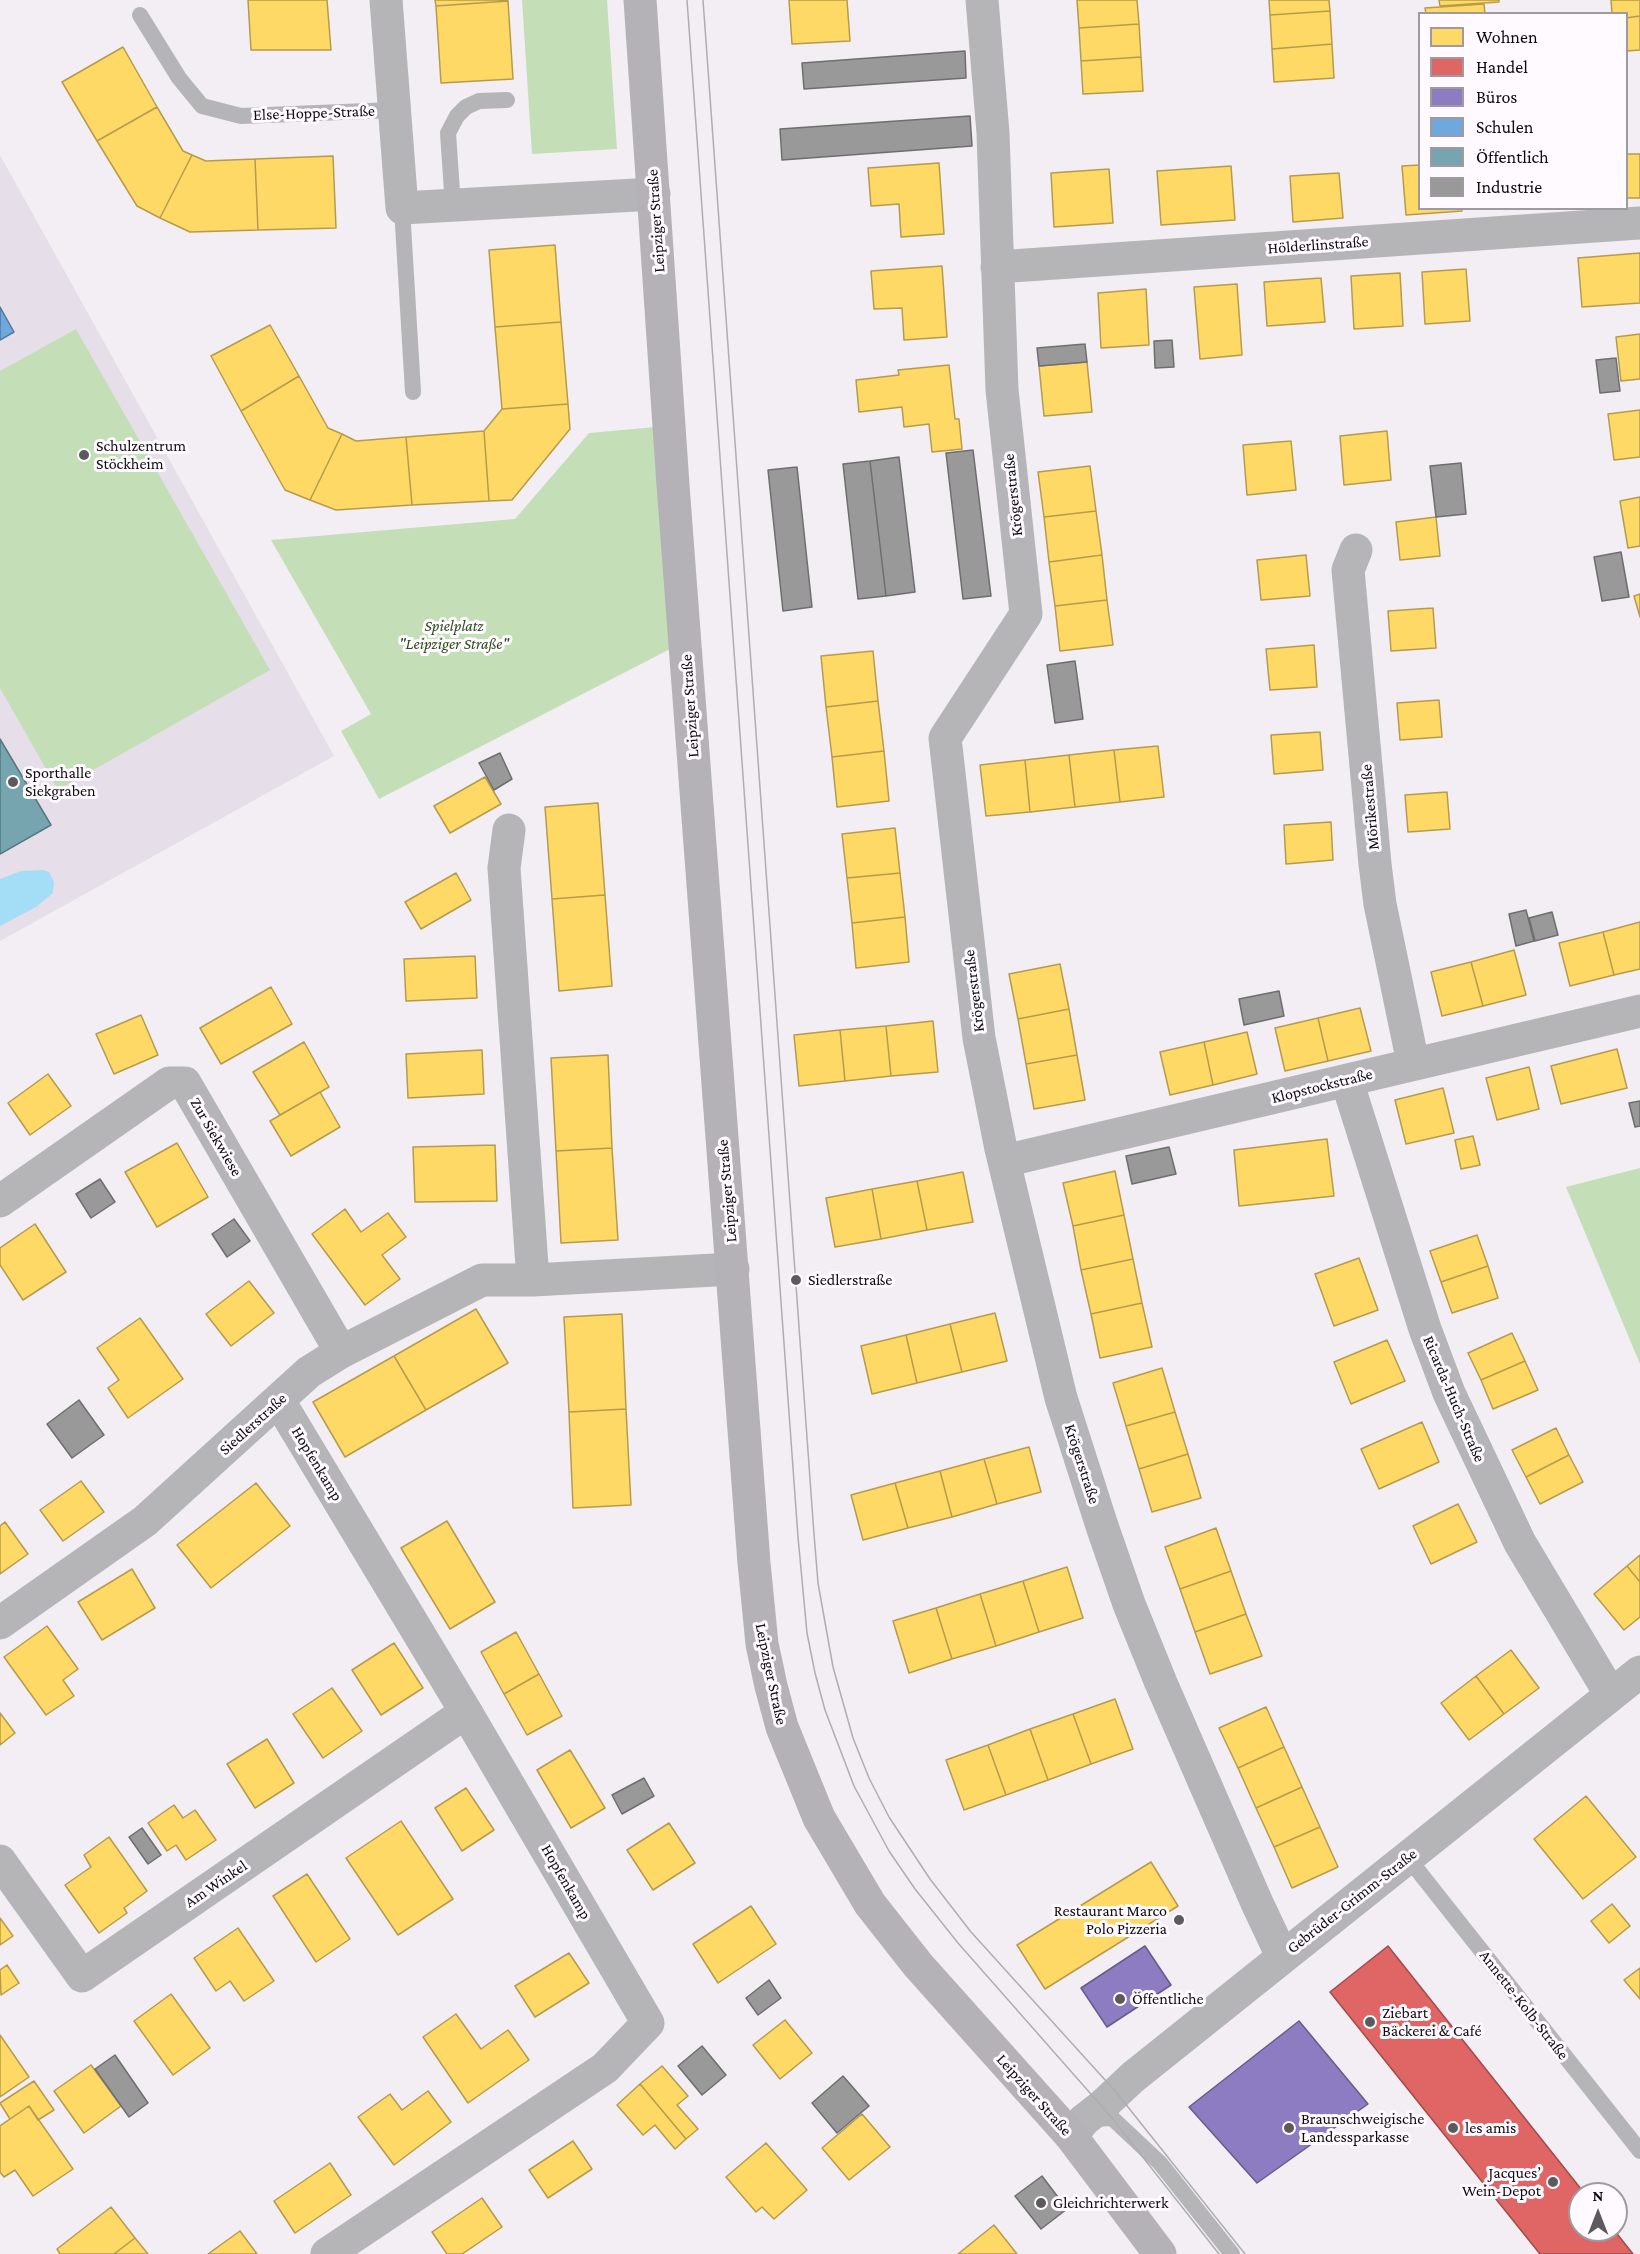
<!DOCTYPE html>
<html>
<head>
<meta charset="utf-8">
<style>
	body { margin:0 }
	#map { position:relative; width:1640px; height:2254px; overflow:hidden; background:#f2eef3; font-family:"Crimson Pro",serif }
	canvas { display:block }
	.legend { position:absolute; left:1418px; top:12px; width:210px; height:198px; box-sizing:border-box; background:#fefaff; border:2px solid #9e9a9f; margin:0; padding:8px 10px; list-style:none; font-size:18px; color:#0d0b0e }
	.legend li { display:flex; align-items:center; gap:12px; height:30px }
	.legend b { width:30px; border:2px solid #9e9a9f }
	.north { position:absolute; left:1568px; top:2182px; width:60px; height:60px; box-sizing:border-box; background:#fefaff; border:2px solid #9e9a9f; border-radius:50%; rotate:0deg; font-size:16px; font-weight:700; line-height:24px; text-align:center; color:#0d0b0e }
	.north::after { content:''; display:block; margin:auto; width:21px; height:27px; background:#5d5a5e; clip-path:polygon(50% 0,100% 100%,50% 72%,0 100%) }
</style>
</head>
<body>
<div id="map">
<canvas width="1640" height="2254"></canvas>
<ul class="legend">
<li><b style="height:16px;background:#ffd966"></b>Wohnen</li>
<li><b style="height:16px;background:#e06666"></b>Handel</li>
<li><b style="height:16px;background:#8e7cc3"></b>Büros</li>
<li><b style="height:16px;background:#6fa8dc"></b>Schulen</li>
<li><b style="height:16px;background:#76a5af"></b>Öffentlich</li>
<li><b style="height:16px;background:#999"></b>Industrie</li>
</ul>
<div class="north">N</div>
</div>
<script>
const g = document.querySelector('canvas').getContext('2d');
g.lineJoin = 'round';
function fill(path, color) { g.fillStyle = color; g.fill(path, 'evenodd'); }
const poly = rows => new Path2D(rows.map(r => 'M' + r).join(''));
function strokePath(path, color, width, dash) { g.strokeStyle = color; g.lineWidth = width; g.lineCap = dash ? 'butt' : 'round'; g.setLineDash(dash || []); g.stroke(path); }
function write(font, color, halo, rows, align = 'center') {
  g.font = font + ' "Crimson Pro",serif'; g.lineWidth = 6; g.setLineDash([]); g.textBaseline = 'middle'; g.strokeStyle = halo; g.fillStyle = color; for (const [text, x, y, turn = 0] of rows) {
    g.save(); g.translate(x, y); g.rotate((+turn || 0) * Math.PI / 180); g.textAlign = isNaN(turn) ? turn : align; if (halo) g.strokeText(text, 0, 0); g.fillText(text, 0, 0); g.restore();
  }
}
fill(poly([
	[0,155,334,756,0,941]
]), '#e6dee9');
fill(poly([
	[522,0,607,0,617,149,532,154],
	[76,329,270,670,58,790,0,688,0,371],
	[656,427,670,649,379,799,341,731,371,714,271,540,515,519,589,433],
	[1640,1168,1640,1364,1566,1187]
]), '#c4dfb7');
fill(poly([
	[43,870,49,872,54,882,53,893,36,907,0,926,0,879,21,871]
]), '#a4def6');
const homes = poly([
	[248,0,327,0,331,50,251,50,248,0],
	[435,0,508,0,508,1,436,6,435,0],
	[789,0,847,0,850,41,792,44,789,0],
	[1077,0,1137,0,1139,24,1079,28,1077,0],
	[1269,0,1329,0,1330,11,1270,15,1269,0],
	[1439,0,1499,0,1499,2,1440,6,1439,0],
	[1611,0,1640,0,1640,16,1626,18,1626,14,1612,14,1611,0],
	[508,1,513,79,441,83,436,6,508,1],
	[1484,4,1485,14,1426,14,1425,8,1484,4],
	[1330,11,1332,44,1272,49,1270,15,1330,11],
	[1640,16,1640,50,1626,51,1626,18,1640,16],
	[1139,24,1141,57,1081,61,1079,28,1139,24],
	[1332,44,1334,78,1274,82,1272,49,1332,44],
	[123,47,157,107,97,141,62,82,123,47],
	[1141,57,1143,91,1083,94,1081,61,1141,57],
	[157,107,183,151,192,155,160,218,137,206,97,141,157,107],
	[1626,154,1640,154,1640,198,1627,198,1626,154],
	[192,155,206,161,255,159,258,230,190,232,160,218,192,155],
	[333,156,336,228,258,230,255,159,333,156],
	[939,163,944,234,901,237,899,204,871,206,868,168,939,163],
	[1420,165,1420,208,1462,208,1462,211,1406,215,1402,166,1420,165],
	[1231,166,1235,220,1161,225,1157,171,1231,166],
	[1109,169,1113,223,1054,227,1051,173,1109,169],
	[1339,173,1343,218,1293,222,1290,176,1339,173],
	[555,245,561,322,495,327,489,250,555,245],
	[1640,253,1640,303,1582,307,1578,258,1640,253],
	[942,266,947,337,904,340,902,308,874,309,871,271,942,266],
	[1466,269,1470,321,1425,324,1422,272,1466,269],
	[1400,273,1403,326,1354,329,1351,276,1400,273],
	[1321,278,1325,322,1267,326,1264,282,1321,278],
	[1237,284,1242,355,1200,359,1194,287,1237,284],
	[1146,289,1149,345,1101,348,1098,293,1146,289],
	[561,322,568,404,502,409,495,327,561,322],
	[270,325,299,376,241,411,211,356,270,325],
	[1640,334,1640,379,1621,381,1616,337,1640,334],
	[1087,362,1092,412,1044,416,1039,366,1087,362],
	[949,365,955,419,959,419,962,449,932,452,929,424,904,427,902,407,859,412,856,380,899,375,898,370,949,365],
	[299,376,328,428,342,434,310,500,285,490,241,411,299,376],
	[568,404,570,429,512,500,489,501,484,431,502,409,568,404],
	[1640,410,1640,457,1614,460,1608,414,1640,410],
	[484,431,489,501,412,505,406,437,484,431],
	[1387,431,1391,480,1344,485,1340,436,1387,431],
	[342,434,356,441,406,437,412,505,336,510,310,500,342,434],
	[1291,441,1296,490,1247,495,1243,445,1291,441],
	[1090,466,1096,511,1044,517,1038,472,1090,466],
	[1640,497,1640,546,1628,548,1620,501,1640,497],
	[1096,511,1102,555,1049,562,1044,517,1096,511],
	[1436,517,1440,556,1400,560,1396,522,1436,517],
	[1102,555,1107,600,1055,606,1049,562,1102,555],
	[1306,555,1310,596,1261,600,1257,560,1306,555],
	[1640,594,1640,617,1634,596,1640,594],
	[1107,600,1113,645,1060,651,1055,606,1107,600],
	[1433,608,1436,648,1391,651,1388,611,1433,608],
	[1314,645,1317,687,1270,690,1266,649,1314,645],
	[873,651,878,701,826,707,821,656,873,651],
	[1439,700,1442,737,1400,740,1397,703,1439,700],
	[878,701,884,751,832,757,826,707,878,701],
	[1320,732,1323,770,1274,774,1271,735,1320,732],
	[1158,746,1164,797,1120,802,1114,750,1158,746],
	[1114,750,1120,802,1075,807,1069,755,1114,750],
	[884,751,889,801,837,807,832,757,884,751],
	[1069,755,1075,807,1030,812,1025,760,1069,755],
	[1025,760,1030,812,986,816,980,765,1025,760],
	[485,777,501,804,450,833,434,806,485,777],
	[1447,792,1450,829,1408,832,1405,795,1447,792],
	[598,803,605,895,552,899,545,807,598,803],
	[1331,822,1333,860,1286,864,1284,825,1331,822],
	[895,828,900,873,847,878,842,834,895,828],
	[456,873,471,900,421,929,405,902,456,873],
	[900,873,905,917,852,923,847,878,900,873],
	[605,895,612,986,559,991,552,899,605,895],
	[905,917,909,962,856,968,852,923,905,917],
	[1640,922,1640,969,1614,975,1603,932,1640,922],
	[1603,932,1614,975,1570,986,1559,943,1603,932],
	[1514,950,1526,995,1483,1006,1471,962,1514,950],
	[475,956,477,998,406,1001,404,959,475,956],
	[1471,962,1483,1006,1442,1016,1431,972,1471,962],
	[1060,964,1069,1009,1018,1019,1009,974,1060,964],
	[271,987,292,1024,221,1064,200,1028,271,987],
	[1360,1008,1371,1051,1328,1061,1318,1018,1360,1008],
	[1069,1009,1077,1055,1026,1064,1018,1019,1069,1009],
	[141,1015,158,1055,114,1074,96,1034,141,1015],
	[1318,1018,1328,1061,1285,1071,1275,1028,1318,1018],
	[933,1021,938,1072,891,1076,886,1026,933,1021],
	[886,1026,891,1076,845,1081,840,1030,886,1026],
	[840,1030,845,1081,799,1086,794,1035,840,1030],
	[1247,1032,1257,1074,1213,1085,1204,1042,1247,1032],
	[304,1042,329,1087,280,1115,253,1072,304,1042],
	[1204,1042,1213,1085,1170,1095,1160,1052,1204,1042],
	[1617,1049,1627,1088,1561,1104,1551,1066,1617,1049],
	[482,1050,484,1094,408,1098,406,1054,482,1050],
	[608,1055,612,1148,556,1151,551,1058,608,1055],
	[1077,1055,1085,1100,1034,1109,1026,1064,1077,1055],
	[1529,1067,1539,1109,1497,1120,1486,1078,1529,1067],
	[48,1074,71,1106,30,1135,8,1103,48,1074],
	[1443,1088,1454,1133,1406,1144,1395,1100,1443,1088],
	[320,1092,340,1127,291,1156,270,1121,320,1092],
	[1473,1136,1480,1165,1461,1169,1455,1140,1473,1136],
	[1327,1139,1334,1196,1239,1206,1234,1150,1327,1139],
	[177,1143,208,1197,157,1227,125,1172,177,1143],
	[495,1145,497,1201,415,1202,413,1147,495,1145],
	[612,1148,618,1240,561,1243,556,1151,612,1148],
	[1115,1171,1124,1215,1073,1226,1063,1183,1115,1171],
	[963,1172,973,1222,927,1230,917,1181,963,1172],
	[917,1181,927,1230,881,1239,872,1189,917,1181],
	[872,1189,881,1239,835,1247,826,1198,872,1189],
	[345,1209,361,1232,388,1213,406,1237,382,1255,400,1279,365,1305,312,1234,345,1209],
	[1124,1215,1133,1259,1081,1270,1073,1226,1124,1215],
	[35,1224,66,1272,23,1300,0,1265,0,1248,35,1224],
	[1477,1235,1488,1266,1441,1282,1430,1251,1477,1235],
	[1359,1258,1378,1310,1334,1326,1315,1274,1359,1258],
	[1133,1259,1142,1303,1091,1314,1081,1270,1133,1259],
	[1488,1266,1498,1298,1452,1313,1441,1282,1488,1266],
	[249,1281,274,1313,231,1346,206,1314,249,1281],
	[1142,1303,1152,1347,1100,1358,1091,1314,1142,1303],
	[476,1309,508,1363,426,1410,394,1356,476,1309],
	[995,1313,1007,1361,962,1372,950,1324,995,1313],
	[622,1314,626,1409,569,1412,564,1317,622,1314],
	[140,1318,183,1379,128,1418,108,1388,119,1380,97,1348,140,1318],
	[950,1324,962,1372,917,1383,906,1335,950,1324],
	[1512,1333,1525,1361,1481,1380,1468,1353,1512,1333],
	[906,1335,917,1383,872,1394,861,1346,906,1335],
	[1387,1340,1405,1381,1351,1404,1334,1362,1387,1340],
	[394,1356,426,1410,345,1457,313,1402,394,1356],
	[1525,1361,1538,1390,1493,1409,1481,1380,1525,1361],
	[1162,1368,1175,1412,1126,1426,1113,1383,1162,1368],
	[626,1409,631,1505,573,1508,569,1412,626,1409],
	[1175,1412,1188,1454,1139,1469,1126,1426,1175,1412],
	[1422,1422,1439,1462,1379,1489,1361,1449,1422,1422],
	[1556,1428,1569,1455,1526,1477,1512,1450,1556,1428],
	[1029,1447,1041,1492,997,1504,984,1459,1029,1447],
	[1188,1454,1201,1498,1152,1512,1139,1469,1188,1454],
	[1569,1455,1583,1482,1540,1504,1526,1477,1569,1455],
	[984,1459,997,1504,952,1517,940,1471,984,1459],
	[940,1471,952,1517,908,1528,895,1483,940,1471],
	[81,1481,104,1512,63,1541,40,1510,81,1481],
	[256,1483,290,1526,211,1588,177,1545,256,1483],
	[895,1483,908,1528,863,1540,851,1495,895,1483],
	[1458,1504,1477,1542,1431,1564,1413,1526,1458,1504],
	[447,1521,495,1602,450,1629,401,1548,447,1521],
	[5,1522,28,1554,0,1574,0,1526,5,1522],
	[1216,1528,1231,1571,1180,1589,1165,1547,1216,1528],
	[1640,1555,1640,1582,1627,1566,1640,1555],
	[1627,1566,1640,1582,1640,1617,1624,1630,1594,1594,1627,1566],
	[1067,1567,1083,1618,1039,1632,1023,1581,1067,1567],
	[132,1569,155,1608,102,1640,78,1602,132,1569],
	[1231,1571,1246,1614,1195,1632,1180,1589,1231,1571],
	[1023,1581,1039,1632,996,1646,980,1594,1023,1581],
	[980,1594,996,1646,952,1659,936,1608,980,1594],
	[936,1608,952,1659,909,1673,893,1621,936,1608],
	[1246,1614,1262,1656,1210,1674,1195,1632,1246,1614],
	[47,1626,78,1669,63,1680,74,1696,46,1715,4,1657,47,1626],
	[516,1632,539,1674,504,1694,481,1652,516,1632],
	[394,1643,423,1688,381,1715,352,1670,394,1643],
	[1511,1650,1539,1688,1504,1714,1476,1676,1511,1650],
	[539,1674,562,1716,527,1735,504,1694,539,1674],
	[1476,1676,1504,1714,1469,1740,1441,1703,1476,1676],
	[332,1688,362,1731,323,1758,293,1714,332,1688],
	[1115,1699,1133,1749,1091,1764,1073,1714,1115,1699],
	[1266,1707,1284,1747,1238,1768,1219,1728,1266,1707],
	[0,1713,15,1733,0,1745,0,1713],
	[1073,1714,1091,1764,1048,1780,1030,1729,1073,1714],
	[1030,1729,1048,1780,1006,1795,988,1745,1030,1729],
	[267,1739,294,1783,255,1808,227,1764,267,1739],
	[988,1745,1006,1795,964,1810,946,1760,988,1745],
	[1284,1747,1302,1787,1256,1808,1238,1768,1284,1747],
	[570,1750,605,1808,571,1828,537,1770,570,1750],
	[1302,1787,1320,1827,1274,1847,1256,1808,1302,1787],
	[466,1788,494,1830,462,1851,435,1808,466,1788],
	[1586,1796,1636,1857,1583,1899,1534,1839,1586,1796],
	[174,1805,183,1818,195,1810,216,1840,186,1860,176,1845,167,1851,148,1823,174,1805],
	[401,1821,453,1899,398,1935,346,1858,401,1821],
	[669,1823,695,1863,653,1890,627,1850,669,1823],
	[1320,1827,1338,1867,1292,1888,1274,1847,1320,1827],
	[109,1837,147,1891,124,1908,127,1913,99,1933,65,1885,91,1867,84,1855,109,1837],
	[1151,1862,1178,1906,1045,1989,1017,1945,1151,1862],
	[307,1874,350,1939,316,1962,273,1896,307,1874],
	[1612,1904,1630,1926,1609,1943,1591,1921,1612,1904],
	[751,1906,776,1944,718,1983,693,1944,751,1906],
	[0,1918,13,1936,0,1945,0,1918],
	[238,1928,274,1981,244,2001,230,1981,216,1991,194,1958,238,1928],
	[569,1953,589,1983,535,2017,515,1986,569,1953],
	[7,1965,19,1983,1,1995,0,1970,7,1965],
	[1640,1968,1640,1999,1624,1980,1640,1968],
	[171,1994,210,2048,173,2075,134,2021,171,1994],
	[456,2014,481,2049,508,2030,529,2060,468,2103,423,2037,456,2014],
	[785,2020,812,2053,780,2079,753,2045,785,2020],
	[0,2035,29,2077,0,2097,0,2035],
	[91,2065,121,2106,84,2133,54,2091,91,2065],
	[662,2066,688,2096,677,2105,698,2129,686,2139,640,2084,662,2066],
	[34,2081,54,2110,38,2120,29,2106,10,2119,0,2103,34,2081],
	[640,2084,686,2139,675,2149,655,2125,643,2135,617,2105,640,2084],
	[428,2091,451,2122,394,2165,358,2117,390,2094,402,2110,428,2091],
	[29,2106,73,2169,33,2196,15,2170,4,2177,0,2172,0,2126,29,2106],
	[862,2114,890,2147,849,2180,822,2148,862,2114],
	[573,2141,592,2169,548,2198,529,2170,573,2141],
	[766,2143,807,2190,774,2219,762,2207,756,2212,726,2177,766,2143],
	[330,2163,351,2195,295,2233,274,2201,330,2163],
	[482,2198,502,2227,462,2254,447,2254,432,2232,482,2198],
	[111,2207,135,2238,114,2254,60,2254,57,2249,111,2207],
	[994,2225,1017,2254,958,2254,994,2225],
	[240,2231,257,2254,208,2254,240,2231],
	[135,2238,148,2254,114,2254,135,2238]
]);
fill(homes, '#ffd966');
strokePath(homes, '#b69b4c', 1.5);
const shops = poly([
	[1388,1946,1585,2194,1580,2194,1580,2230,1614,2230,1633,2254,1540,2254,1330,1992,1388,1946]
]);
fill(shops, '#e06666');
strokePath(shops, '#a14b4c', 1.5);
const offices = poly([
	[1145,1946,1171,1985,1107,2027,1081,1988,1145,1946],
	[1299,2021,1368,2104,1257,2183,1189,2107,1299,2021]
]);
fill(offices, '#8e7cc3');
strokePath(offices, '#675a8d', 1.5);
const schools = poly([
	[0,307,14,332,0,340,0,307]
]);
fill(schools, '#6fa8dc');
strokePath(schools, '#52799e', 1.5);
const public = poly([
	[0,739,51,825,0,854,0,739]
]);
fill(public, '#76a5af');
strokePath(public, '#56777f', 1.5);
const industry = poly([
	[965,51,966,78,804,89,802,63,965,51],
	[970,116,972,146,782,160,780,129,970,116],
	[1172,340,1174,367,1155,368,1154,341,1172,340],
	[1085,344,1087,362,1039,366,1037,348,1085,344],
	[1616,358,1620,391,1600,393,1596,360,1616,358],
	[973,450,991,596,963,599,946,453,973,450],
	[899,457,915,592,886,596,870,461,899,457],
	[870,461,886,596,858,599,843,464,870,461],
	[1461,463,1466,514,1436,517,1430,466,1461,463],
	[797,467,812,607,783,611,768,470,797,467],
	[1621,552,1629,597,1602,601,1594,557,1621,552],
	[1075,661,1083,719,1055,723,1047,665,1075,661],
	[500,753,512,779,494,790,479,763,500,753],
	[1526,910,1534,941,1516,946,1509,914,1526,910],
	[1552,912,1558,935,1535,941,1529,918,1552,912],
	[1279,991,1284,1016,1244,1025,1239,999,1279,991],
	[1640,1101,1640,1126,1635,1127,1629,1103,1640,1101],
	[1169,1147,1176,1174,1132,1184,1126,1156,1169,1147],
	[100,1179,115,1202,91,1218,76,1194,100,1179],
	[234,1219,250,1241,227,1257,212,1234,234,1219],
	[79,1400,104,1435,72,1458,47,1424,79,1400],
	[644,1778,654,1796,622,1814,612,1795,644,1778],
	[142,1828,161,1855,148,1864,129,1837,142,1828],
	[769,1980,781,1998,758,2015,746,1998,769,1980],
	[702,2046,726,2075,702,2095,678,2066,702,2046],
	[115,2055,148,2103,129,2117,95,2069,115,2055],
	[843,2076,869,2106,837,2133,812,2103,843,2076],
	[1042,2176,1067,2209,1041,2229,1015,2196,1042,2176]
]);
fill(industry, '#999');
strokePath(industry, '#6f6e6f', 1.5);
strokePath(poly([
	[140,15,179,78,202,106,241,116,394,110],
	[453,206,448,133,457,116,466,107,479,101,507,100],
	[402,208,413,392],
	[1408,1858,1640,2151],
	[1091,2119,1112,2118,1160,2163,1232,2254]
]), '#b5b4b7', 16);
strokePath(poly([
	[386,0,402,208,654,194],
	[982,0,993,133,1002,390,1026,614,945,738,979,1038,1001,1149,1061,1398,1102,1526,1129,1604,1161,1683,1257,1903,1282,1956],
	[997,267,1640,223],
	[1356,550,1348,570,1375,864,1380,904,1413,1063],
	[509,830,504,868,533,1280],
	[1347,1081,1425,1329,1449,1393,1520,1543,1611,1695],
	[1004,1161,1640,1011],
	[0,1201,169,1083,185,1083,341,1352],
	[279,1401,466,1712,648,2023,605,2068,327,2254],
	[0,1623,145,1521,309,1372,341,1352,482,1280,533,1280,733,1269],
	[0,1861,82,1976,466,1712],
	[1071,2136,1084,2120,1102,2106,1133,2077,1640,1672]
]), '#b5b4b7', 33);
strokePath(poly([
	[640,0,673,485,754,1563,762,1644,771,1686,782,1727,819,1818,870,1904,918,1965,1071,2136,1160,2254]
]), '#b4b2b7', 33);
strokePath(poly([
	[687,0,798,1537,807,1633,815,1673,825,1710,854,1786,889,1851,915,1889,958,1943,1112,2118,1219,2254],
	[703,0,814,1534,818,1583,833,1667,853,1738,869,1778,889,1817,930,1879,971,1932,1116,2092,1245,2254]
]), '#aeadb0', 1.5);
for (const [x, y, r, color] of [
	[84,455,6,"#5d5a5e"],
	[13,782,6,"#5d5a5e"],
	[796,1280,6,"#5d5a5e"],
	[1179,1920,6,"#5d5a5e"],
	[1120,1999,6,"#5d5a5e"],
	[1370,2022,6,"#5d5a5e"],
	[1289,2128,6,"#5d5a5e"],
	[1453,2128,6,"#5d5a5e"],
	[1553,2182,6,"#5d5a5e"],
	[1041,2203,6,"#5d5a5e"]
]) { const dot = new Path2D(); dot.arc(x, y, r, 0, 2 * Math.PI); g.fillStyle = color; g.fill(dot); strokePath(dot, '#fefaff', 2); }
write('16px', '#0d0b0e', '#fefaff', [
	["Else-Hoppe-Straße",314,113,-2],
	["Leipziger Straße",656,221,-94],
	["Hölderlinstraße",1318,245,-4],
	["Krögerstraße",1013,495,-96],
	["Leipziger Straße",690,706,-94],
	["Mörikestraße",1370,807,-95],
	["Krögerstraße",974,991,-97],
	["Klopstockstraße",1322,1086,-14],
	["Zur Siekwiese",216,1137,60],
	["Leipziger Straße",727,1191,-95],
	["Ricarda-Huch-Straße",1454,1399,67],
	["Siedlerstraße",253,1424,-42],
	["Hopfenkamp",317,1464,59],
	["Krögerstraße",1082,1464,72],
	["Leipziger Straße",771,1674,78],
	["Hopfenkamp",566,1882,60],
	["Am Winkel",216,1884,-34],
	["Gebrüder-Grimm-Straße",1352,1901,-38],
	["Annette-Kolb-Straße",1524,2005,52],
	["Leipziger Straße",1034,2095,48]
]);
write('16px', '#0d0b0e', '#fefaff', [
	["Schulzentrum",96,446],
	["Stöckheim",96,464],
	["Sporthalle",25,773],
	["Siekgraben",25,791],
	["Siedlerstraße",808,1280],
	["Restaurant Marco",1167,1911,"right"],
	["Polo Pizzeria",1167,1929,"right"],
	["Öffentliche",1132,1999],
	["Ziebart",1382,2013],
	["Bäckerei & Café",1382,2031],
	["Braunschweigische",1301,2119],
	["Landessparkasse",1301,2137],
	["les amis",1465,2128],
	["Jacques’",1541,2173,"right"],
	["Wein-Depot",1541,2191,"right"],
	["Gleichrichterwerk",1053,2203]
], 'left');
write('italic 16px', '#2b4c18', '#fefaff', [
	["Spielplatz",454,626],
	["\"Leipziger Straße\"",454,644]
]);
</script>
</body>
</html>
